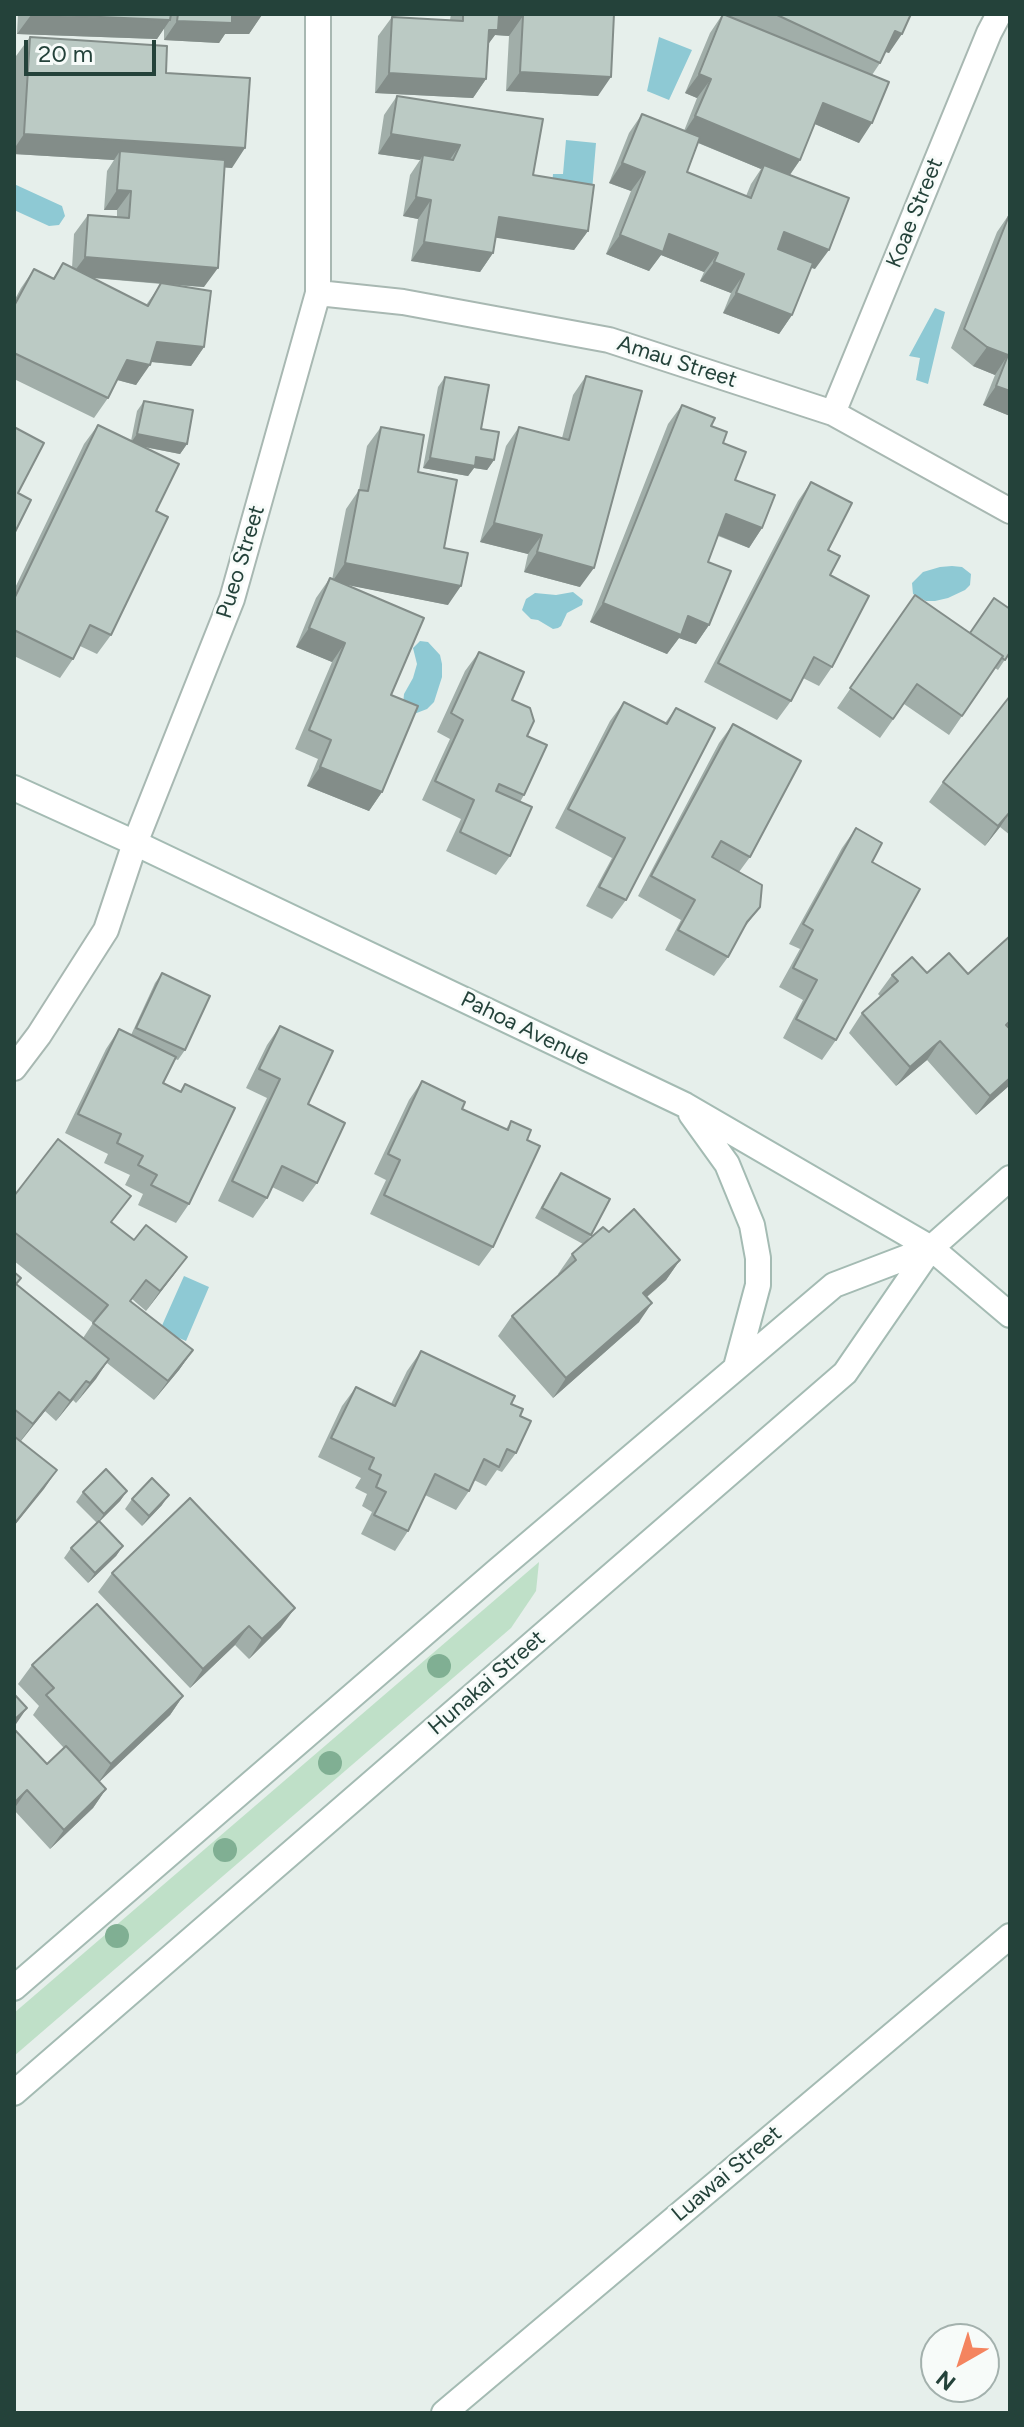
<!DOCTYPE html>
<html>
<head>
<meta charset="utf-8">
<style>
	body { margin:0 }
	#map { position:relative; width:1024px; height:2427px; overflow:hidden; background:#e6efeb; font-family:Figtree,sans-serif }
	canvas { display:block }
	.frame { position:absolute; inset:0; border:16px solid #24423a; pointer-events:none }
	.north { position:absolute; left:920px; top:2323px; width:80px; height:80px; box-sizing:border-box; background:#f7fbf9; border:2px solid #a3b1ad; border-radius:50%; rotate:219deg; font-size:22px; font-weight:700; line-height:32px; text-align:center; color:#24423a }
	.north::after { content:''; display:block; margin:auto; width:28px; height:36px; background:#f4845f; clip-path:polygon(50% 0,100% 100%,50% 72%,0 100%) }
	.scale { position:absolute; left:24px; top:40px; width:132px; height:36px; box-sizing:border-box; border:4px solid #24423a; border-top:0; padding-left:10px; font-size:24px; line-height:28px; white-space:nowrap; color:#24423a; -webkit-text-stroke:6px #f7fbf9; paint-order:stroke }
</style>
</head>
<body>
<div id="map">
<canvas width="1024" height="2427"></canvas>
<div class="frame"></div>
<div class="north">N</div>
<div class="scale">20 m</div>
</div>
<script>
const g = document.querySelector('canvas').getContext('2d');
g.lineJoin = 'round';
function fill(path, color) { g.fillStyle = color; g.fill(path, 'evenodd'); }
const poly = rows => new Path2D(rows.map(r => 'M' + r).join(''));
function strokePath(path, color, width, dash) { g.strokeStyle = color; g.lineWidth = width; g.lineCap = dash ? 'butt' : 'round'; g.setLineDash(dash || []); g.stroke(path); }
function write(font, color, halo, rows, align = 'center') {
  g.font = font + ' Figtree,sans-serif'; g.lineWidth = 6; g.setLineDash([]); g.textBaseline = 'middle'; g.strokeStyle = halo; g.fillStyle = color; for (const [text, x, y, turn = 0] of rows) {
    g.save(); g.translate(x, y); g.rotate((+turn || 0) * Math.PI / 180); g.textAlign = isNaN(turn) ? turn : align; if (halo) g.strokeText(text, 0, 0); g.fillText(text, 0, 0); g.restore();
  }
}
fill(poly([
	[539,1562,536,1591,511,1628,14,2056,14,2013]
]), '#bfe0c8');
fill(poly([
	[659,37,692,50,669,100,647,91],
	[566,140,596,143,592,191,552,187,553,174,563,174],
	[14,184,62,206,65,216,59,225,49,226,14,210],
	[935,308,945,312,928,384,916,380,920,358,909,356],
	[952,566,962,567,971,574,970,585,965,590,948,598,935,601,926,601,913,594,912,583,923,572,940,567],
	[573,592,583,600,582,605,567,613,561,626,558,628,553,629,538,620,531,619,522,610,526,599,535,593,556,595],
	[420,641,428,642,440,655,442,664,442,677,434,702,427,709,414,714,403,704,404,694,413,678,417,664,413,648],
	[184,1276,209,1287,186,1341,160,1330]
]), '#8ec9d4');
const street = poly([
	[318,293,403,302,609,340,833,413,1010,511],
	[833,413,989,33,999,14],
	[14,1068,39,1035,106,930,135,843,232,599,318,293,318,14]
]);
const secondary = poly([
	[14,788,135,843,685,1105,931,1248,1010,1315],
	[691,1114,727,1164,752,1225,758,1258,758,1285,736,1367],
	[14,1988,498,1570,834,1285,931,1248],
	[14,2093,845,1373,931,1248,1010,1178],
	[444,2413,1010,1936]
]);
strokePath(street, '#a8b8b2', 28);
strokePath(secondary, '#a4bbb3', 28);
strokePath(street, '#fff', 24);
strokePath(secondary, '#fff', 24);
g.fillStyle = '#80af93';
for (const [x, y] of [
	[439,1666],
	[330,1763],
	[225,1850],
	[117,1936]
]) { g.beginPath(); g.arc(x, y, 12, 0, 2 * Math.PI); g.fill(); }
fill(poly([
	[18,14,262,14,249,34,225,34,219,43,164,40,164,28,157,39,17,34],
	[451,14,614,14,598,96,506,91,509,36,495,35,488,44,486,79,473,98,375,93,378,36,392,17,450,20],
	[720,14,911,14,889,53,885,52,880,63,872,75,859,143,815,124,800,160,790,175,815,269,811,268,792,315,779,334,723,313,731,293,700,281,704,272,661,255,649,271,606,254,631,191,609,183,629,133,642,114,684,131,697,98,685,93,710,33,722,15],
	[698,143,761,169,751,184,746,196,687,172],
	[30,37,166,73,232,168,225,167,204,287,172,285,204,347,191,366,151,362,136,385,117,380,108,398,94,418,14,379,14,301,21,288,34,269,53,278,63,263,72,268,74,234,88,215,117,217,117,210,104,210,107,171,114,160,14,154,14,98,16,56],
	[93,278,161,284,146,305],
	[397,96,533,175,588,231,574,250,496,237,493,253,480,272,411,261,418,219,403,216,410,175,420,160,378,154,384,115],
	[1010,213,1010,416,983,405,995,375,973,366,951,348,997,232],
	[586,376,580,587,524,572,528,554,480,542,506,446,519,427,562,438,573,395],
	[445,377,481,429,494,460,487,470,474,468,468,476,423,468,438,387],
	[144,401,187,444,180,454,144,447,156,511,111,635,97,654,80,646,73,659,60,678,14,656,14,590,84,444,98,425,131,441,137,411],
	[682,405,711,426,723,443,735,480,762,528,749,548,718,536,708,562,709,625,696,644,679,638,667,654,590,622,668,424],
	[381,427,418,472,444,548,448,605,344,584,391,695,382,792,369,811,307,786,318,759,295,749,332,662,296,647,316,598,330,578,332,580,346,509,359,490,367,446],
	[811,482,828,550,830,575,832,667,819,686,803,678,791,701,777,720,704,682,798,501],
	[915,595,970,633,1010,652,998,670,995,668,949,735,904,704,880,738,837,708],
	[479,652,512,700,527,736,524,795,520,802,510,856,496,875,446,851,461,819,422,800,450,739,437,732,465,671],
	[1010,696,1010,835,1000,827,985,846,929,802,943,782],
	[624,702,665,723,676,708,626,900,612,919,586,906,612,858,555,828,610,721],
	[733,724,750,857,739,872,760,907,741,932,728,957,714,976,665,950,681,920,638,896,719,743],
	[856,828,872,862,836,1040,822,1060,783,1038,803,1000,779,987,800,949,789,944,842,848],
	[1010,936,1010,1085,976,1115,927,1060,896,1086,849,1033,862,1013,881,997,878,994,892,975,968,974],
	[162,973,185,1050,178,1060,175,1059,163,1083,180,1091,185,1084,189,1204,176,1223,138,1205,143,1194,125,1185,130,1175,104,1163,108,1154,65,1133,106,1049,119,1029,131,1035,155,983],
	[280,1026,308,1104,317,1183,303,1202,272,1187,267,1198,253,1218,218,1201,267,1098,246,1088,267,1045],
	[422,1081,462,1109,506,1129,511,1121,527,1140,493,1247,479,1266,370,1214,386,1180,374,1174,409,1100],
	[561,1173,591,1235,585,1243,609,1232,680,1260,666,1280,647,1297,639,1322,553,1398,498,1336,512,1316,559,1275,558,1274,572,1254,583,1244,535,1218,554,1183],
	[14,1196,112,1223,134,1240,187,1257,146,1311,132,1299,130,1302,193,1350,179,1370,154,1400,107,1363,76,1403,73,1400,56,1421,45,1411,21,1441,57,1470,14,1526,14,1272,16,1284,83,1338,93,1323,14,1261],
	[421,1351,511,1404,520,1416,516,1453,502,1472,497,1470,486,1486,474,1480,469,1491,456,1510,425,1495,408,1531,395,1551,361,1534,372,1512,362,1506,367,1494,355,1488,361,1478,318,1457,342,1406,356,1387,391,1404,407,1371],
	[127,1491,120,1501,99,1522,123,1546,116,1556,88,1583,64,1558,71,1548,97,1523,76,1502,83,1492],
	[132,1499,162,1505,142,1526,125,1509],
	[112,1573,281,1627,249,1659,235,1645,190,1688,98,1592],
	[32,1665,183,1696,170,1715,99,1782,106,1789,93,1808,50,1849,14,1810,14,1729,47,1764,64,1748,33,1715,39,1706,18,1684]
]), '#a1aea9');
fill(poly([
	[232,14,262,15,249,34,225,34,219,43,164,40,177,21],
	[31,15,170,20,157,39,17,34],
	[499,15,523,16,509,36,495,35,484,50,475,49],
	[895,31,902,34,889,53,881,50],
	[520,72,611,77,598,96,506,91],
	[389,73,486,79,473,98,375,93],
	[699,74,711,79,697,98,685,93],
	[823,103,872,123,859,143,810,122],
	[695,116,800,160,786,180,764,165,761,169,682,136],
	[24,134,245,148,232,168,120,161,120,151,114,160,14,154,14,149],
	[391,134,460,145,446,165,423,155,420,160,378,154],
	[622,163,645,172,631,191,609,183],
	[117,190,131,191,117,210,104,210],
	[416,197,431,200,418,219,403,216],
	[499,217,588,231,574,250,485,236],
	[784,232,829,250,815,269,771,251],
	[669,234,718,253,704,272,661,255,649,271,606,254,620,235],
	[424,242,493,253,480,272,411,261],
	[85,257,218,268,204,287,71,276],
	[714,262,744,274,731,293,700,281],
	[736,293,792,315,779,334,723,313],
	[157,342,204,347,191,366,143,361],
	[987,347,1008,355,995,375,973,366],
	[127,360,150,365,136,385,114,379],
	[996,386,1010,391,1010,416,983,405],
	[137,434,187,444,180,454,130,444],
	[476,457,494,460,487,470,474,468,468,476,423,468,430,458],
	[726,514,762,528,749,548,713,533],
	[494,523,542,535,528,554,480,542],
	[537,552,594,568,580,587,524,572],
	[345,563,461,586,448,605,332,582],
	[603,603,688,616,709,625,696,644,679,638,667,654,590,622],
	[309,628,345,643,332,662,296,647],
	[320,767,382,792,369,811,307,786],
	[1010,812,1000,827,985,846,998,826],
	[940,1041,927,1060,896,1086,910,1067],
	[1010,1078,1010,1085,976,1115,990,1096],
	[187,1257,173,1276,146,1311,160,1291],
	[680,1260,666,1280,629,1312,643,1293],
	[652,1303,639,1322,553,1398,566,1378],
	[193,1350,179,1370,154,1400,168,1381],
	[109,1359,96,1379,76,1403,90,1383],
	[86,1381,73,1400,56,1421,70,1401],
	[59,1392,45,1411,19,1443,33,1424],
	[57,1470,44,1489,14,1526,14,1524],
	[127,1491,120,1501,97,1524,104,1514],
	[169,1495,162,1505,142,1526,149,1516],
	[123,1546,116,1556,88,1583,95,1573],
	[295,1608,281,1627,249,1659,262,1639],
	[249,1626,235,1645,190,1688,203,1669],
	[183,1696,170,1715,98,1783,111,1764],
	[27,1708,14,1727,14,1720],
	[106,1789,93,1808,50,1849,64,1830],
	[27,1790,14,1809,14,1803]
]), '#838d89');
const building = poly([
	[31,14,171,14,170,20,31,14],
	[178,14,262,14,232,14,232,23,177,21,178,14],
	[463,14,614,14,611,77,520,72,523,16,499,15,498,30,489,30,486,79,389,73,392,17,463,21,463,14],
	[723,14,889,82,872,123,823,103,800,160,695,116,711,79,699,74,723,14],
	[775,14,911,14,902,34,895,31,880,63,775,14],
	[30,37,167,46,166,73,250,78,245,148,24,134,30,37],
	[397,96,543,119,533,175,594,185,588,231,499,217,493,253,424,242,431,200,416,197,423,155,453,160,460,145,391,134,397,96],
	[642,114,700,137,687,172,751,198,764,165,849,198,829,250,784,232,778,249,813,263,792,315,736,293,744,274,714,262,718,253,669,234,663,252,620,235,645,172,622,163,642,114],
	[120,151,225,160,218,268,85,257,88,215,129,218,131,191,117,190,120,151],
	[1010,213,1010,391,996,386,1008,355,987,347,964,329,1010,213],
	[63,263,148,306,161,283,211,291,204,347,157,342,150,365,127,360,108,398,14,353,14,306,34,269,54,279,63,263],
	[586,376,642,391,594,568,537,552,542,535,494,523,519,427,569,440,586,376],
	[445,377,489,385,481,429,499,432,494,460,476,457,475,466,430,458,445,377],
	[144,401,193,410,187,444,137,434,144,401],
	[682,405,715,418,711,426,727,432,723,443,746,452,735,480,775,495,762,528,726,514,708,562,731,571,709,625,688,616,681,635,603,603,682,405],
	[98,425,179,464,156,511,168,517,111,635,90,625,73,659,14,630,14,599,98,425],
	[14,427,44,443,18,493,31,500,14,534,14,427],
	[381,427,424,435,418,472,457,480,444,548,468,553,461,586,345,563,359,490,368,491,381,427],
	[811,482,852,503,828,550,840,556,830,575,869,596,832,667,814,657,791,701,718,663,811,482],
	[330,578,424,618,391,695,418,706,382,792,320,767,331,740,309,730,345,643,309,628,330,578],
	[915,595,1003,656,962,716,917,684,893,719,850,688,915,595],
	[994,598,1010,609,1010,652,1005,660,1002,658,1003,656,970,633,994,598],
	[479,652,524,672,512,700,530,708,534,721,527,736,547,745,524,795,499,784,496,791,532,807,510,856,460,832,474,800,435,781,463,720,451,713,479,652],
	[1010,696,1010,812,998,826,943,782,1010,696],
	[624,702,667,724,676,708,715,728,626,900,599,887,625,838,568,809,624,702],
	[733,724,801,761,750,857,721,841,712,857,762,885,760,907,747,922,728,957,678,930,695,900,651,876,733,724],
	[856,828,882,843,872,862,920,889,836,1040,796,1019,817,980,793,968,813,930,803,924,856,828],
	[1010,936,1010,1021,1006,1025,1010,1029,1010,1078,990,1096,940,1041,910,1067,862,1013,898,981,892,975,912,957,927,973,949,953,968,974,1010,936],
	[162,973,210,996,185,1050,136,1028,162,973],
	[280,1026,333,1051,308,1104,345,1123,317,1183,282,1166,267,1198,232,1181,280,1079,259,1069,280,1026],
	[119,1029,176,1057,163,1083,181,1092,185,1084,235,1108,189,1204,151,1185,157,1175,138,1165,143,1156,117,1143,121,1134,78,1114,119,1029],
	[422,1081,465,1102,462,1109,508,1130,511,1121,531,1130,527,1140,540,1146,493,1247,384,1195,400,1160,388,1154,422,1081],
	[58,1139,131,1196,111,1222,134,1240,146,1225,187,1257,160,1291,146,1280,130,1301,193,1350,168,1381,93,1323,108,1305,14,1232,14,1196,58,1139],
	[561,1173,610,1199,591,1235,542,1208,561,1173],
	[634,1209,680,1260,643,1293,652,1303,566,1378,512,1316,576,1260,572,1254,603,1227,609,1232,634,1209],
	[14,1272,21,1278,16,1284,109,1359,90,1383,86,1381,70,1401,59,1392,33,1424,14,1409,14,1272],
	[421,1351,515,1396,511,1404,523,1409,520,1416,531,1421,516,1453,507,1449,499,1467,484,1459,469,1491,435,1474,408,1531,374,1515,386,1492,376,1487,381,1475,369,1469,374,1458,331,1438,356,1387,395,1406,421,1351],
	[15,1437,57,1470,14,1524,14,1438,15,1437],
	[106,1469,127,1491,104,1514,83,1492,106,1469],
	[152,1478,169,1495,149,1516,132,1499,152,1478],
	[190,1498,295,1608,262,1639,249,1626,203,1669,112,1573,190,1498],
	[99,1521,123,1546,95,1573,71,1548,99,1521],
	[97,1604,183,1696,111,1764,46,1695,54,1688,32,1665,97,1604],
	[14,1694,27,1708,14,1720,14,1694],
	[14,1729,47,1764,66,1746,106,1789,64,1830,27,1790,14,1803,14,1729]
]);
fill(building, '#bbcac4');
strokePath(building, '#838d89', 2);
write('22px', '#24423a', '#f7fbf9', [
	["Koae Street",915,213,-68],
	["Amau Street",677,362,18],
	["Pueo Street",241,562,-73],
	["Pahoa Avenue",525,1029,26],
	["Hunakai Street",487,1683,-41],
	["Luawai Street",727,2174,-40]
]);
</script>
</body>
</html>
